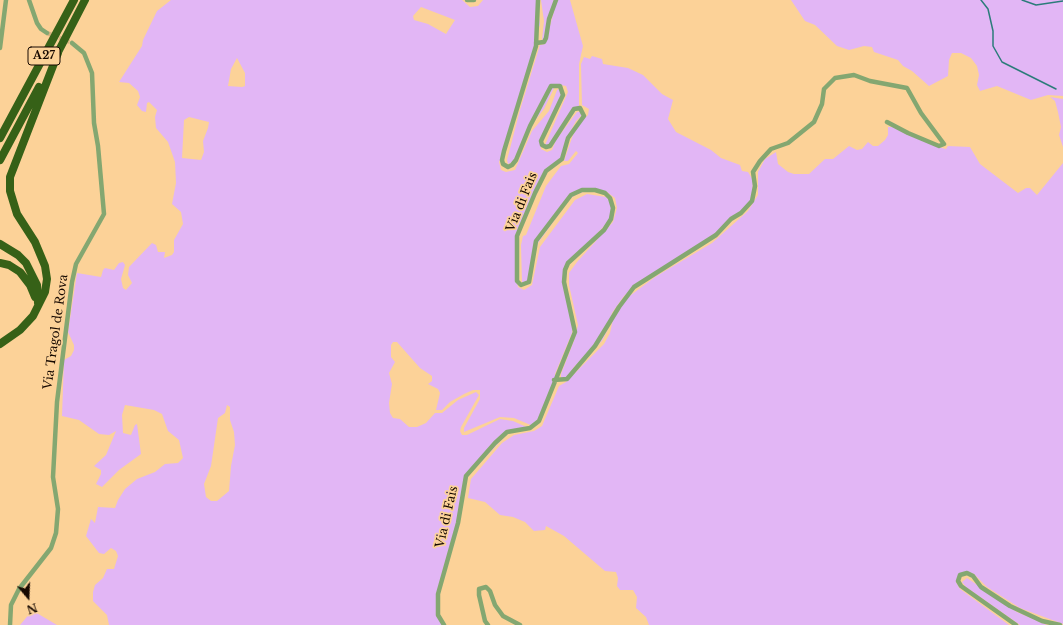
<!DOCTYPE html>
<html>
<head>
<meta charset="utf-8">
<style>
	body { margin:0 }
	#map { position:relative; width:1063px; height:625px; overflow:hidden; background:#fcd298; font-family:"Libre Baskerville",serif }
	canvas { display:block }
	.north { position:absolute; left:8px; top:577px; width:40px; height:40px; -webkit-text-stroke:3px #fcd298; paint-order:stroke; rotate:161deg; font-size:11px; font-weight:700; line-height:16px; text-align:center; color:#170900 }
	.north::after { content:''; display:block; margin:auto; width:14px; height:18px; background:#170900; clip-path:polygon(50% 0,100% 100%,50% 72%,0 100%) }
</style>
</head>
<body>
<div id="map">
<canvas width="1063" height="625"></canvas>
<div class="north">N</div>
</div>
<script>
const g = document.querySelector('canvas').getContext('2d');
g.lineJoin = 'round';
function fill(path, color) { g.fillStyle = color; g.fill(path, 'evenodd'); }
const poly = rows => new Path2D(rows.map(r => 'M' + r).join(''));
function strokePath(path, color, width, dash) { g.strokeStyle = color; g.lineWidth = width; g.lineCap = dash ? 'butt' : 'round'; g.setLineDash(dash || []); g.stroke(path); }
function write(font, color, halo, rows, align = 'center') {
  g.font = font + ' "Libre Baskerville",serif'; g.lineWidth = 3.5; g.setLineDash([]); g.textBaseline = 'middle'; g.strokeStyle = halo; g.fillStyle = color; for (const [text, x, y, turn = 0] of rows) {
    g.save(); g.translate(x, y); g.rotate((+turn || 0) * Math.PI / 180); g.textAlign = isNaN(turn) ? turn : align; if (halo) g.strokeText(text, 0, 0); g.fillText(text, 0, 0); g.restore();
  }
}
fill(poly([
	[171,0,462,0,470,7,478,6,483,0,537,0,540,25,535,34,536,45,506,146,499,162,501,170,506,172,515,170,532,131,549,111,557,90,559,89,563,93,540,142,541,149,547,152,552,150,556,140,577,112,582,111,581,116,576,121,569,134,560,159,548,169,519,232,516,277,518,287,524,290,532,285,540,247,575,200,587,194,606,197,612,203,609,221,570,262,563,278,573,325,572,333,555,374,555,382,543,413,533,426,514,418,500,417,464,432,464,428,480,399,480,390,473,390,464,394,450,402,442,410,436,410,440,393,438,389,428,384,432,381,432,376,420,368,397,342,393,342,391,345,391,357,395,362,389,373,392,384,389,403,390,413,393,418,400,419,409,427,417,427,426,423,435,413,442,413,458,400,476,392,479,395,461,427,460,431,462,435,467,435,500,419,513,421,529,428,507,434,468,476,437,606,442,625,109,625,107,615,93,601,93,592,95,585,103,578,107,569,114,569,118,556,116,551,111,548,104,554,99,553,86,536,91,519,95,523,98,507,115,508,118,500,125,489,137,479,155,472,165,464,178,463,183,458,179,440,168,431,162,414,154,410,125,405,122,415,123,433,131,435,135,425,137,424,141,454,119,470,102,487,96,484,101,474,101,470,94,466,106,455,116,431,109,435,99,434,79,420,62,416,64,360,71,356,74,350,74,345,68,332,77,273,101,277,103,270,105,268,114,270,119,263,123,262,125,265,121,279,123,288,126,290,132,283,128,275,129,267,152,243,156,245,158,252,165,252,164,258,172,255,174,252,174,240,183,224,181,212,172,204,176,183,175,162,168,142,156,128,155,117,157,110,149,102,147,103,146,112,142,111,137,105,140,97,138,91,129,83,119,82,142,46,143,40,157,11],
	[421,7,455,20,446,34,428,24,414,20,413,16],
	[237,58,245,73,245,86,242,87,228,86,231,69],
	[189,117,209,122,208,128,203,141,204,152,201,160,182,158,184,120],
	[227,405,230,407,230,420,234,432,235,445,231,466,229,491,217,501,211,501,206,497,204,484,211,466,218,418,225,413],
	[541,0,554,0,544,39,542,40,544,21],
	[557,0,570,0,583,46,579,64,579,106,549,146,545,145,568,92,566,86,556,84,544,109,532,124,513,162,508,164,507,160,520,110,540,45,545,44],
	[791,0,1063,0,1063,96,1048,95,1031,100,997,86,980,91,977,85,979,75,977,66,971,58,961,53,952,53,949,60,948,76,929,86,912,71,903,66,898,60,874,52,872,47,864,46,849,50,837,46,815,25,805,21],
	[592,56,602,59,603,64,628,68,643,75,662,94,673,100,668,119,676,132,711,150,721,158,740,165,742,171,748,172,753,180,752,201,700,247,631,290,624,296,612,313,608,329,602,341,574,367,567,379,561,378,561,374,575,338,578,325,569,285,569,273,577,262,613,222,617,208,615,198,607,192,591,189,575,195,569,200,538,243,529,280,522,283,521,245,523,236,526,235,546,186,561,166,569,164,578,153,576,151,568,161,564,161,573,135,580,123,588,115,589,109,582,105,581,64,584,57,590,59],
	[1050,97,1063,99,1063,147,1059,135,1061,127,1058,112,1055,101],
	[888,127,893,127,938,147,946,149,948,146,970,147,980,164,1018,193,1026,188,1030,188,1037,195,1063,163,1063,624,1020,608,987,587,974,574,966,571,956,582,960,589,1009,625,649,625,646,617,636,608,637,597,633,590,620,590,617,586,618,578,616,572,605,571,564,536,546,526,545,530,534,531,525,522,513,517,500,515,485,502,468,498,471,479,502,443,514,435,534,431,542,426,559,386,566,382,604,344,610,333,613,319,627,298,655,277,712,243,748,211,758,195,758,172,765,159,776,152,778,164,788,172,794,174,809,174,825,159,833,159,849,146,857,150,862,149,868,142,873,146,878,146,885,140,888,135],
	[967,578,1017,612,1047,625,1020,625,966,587,962,582],
	[31,612,35,612,57,625,20,625]
]), '#e2b6f5');
strokePath(poly([
	[981,0,988,9,993,31,993,46,1002,62,1056,89],
	[1022,0,1036,5,1063,1]
]), '#2c7c7a', 1.5);
strokePath(poly([
	[47,33,72,43]
]), '#dab481', 4.5, [4.5, 2]);
strokePath(poly([
	[29,0,37,23,41,29,47,33],
	[467,0,474,0],
	[536,43,544,42,546,38,549,19,556,0],
	[0,48,6,0],
	[554,380,567,379,595,346,619,307,634,287,716,235,731,219,741,213,752,201,755,186,753,172,760,161,771,149,788,143,814,122,822,104,824,89,835,78,854,75,870,81,907,88,921,113,944,144,939,146,908,133,887,122],
	[10,625,11,605,19,589,51,548,56,533,58,509,53,477,57,402,72,282,76,264,104,214,98,146,94,123,92,73,84,53,72,43],
	[444,625,438,615,438,594,458,523,466,476,495,443,507,432,530,428,539,421,575,332,564,282,565,270,568,263,604,230,611,219,613,208,610,198,605,193,595,190,582,190,571,195,536,241,529,282,521,285,517,281,517,236,535,193,546,171,562,159,568,138,584,116,580,108,574,109,550,146,546,147,542,145,541,141,563,95,560,86,551,86,530,126,516,160,512,165,508,167,503,164,502,160,504,151,536,46,538,0],
	[488,625,485,621,479,595,479,589,486,587,490,591,495,605,503,616,520,625],
	[1016,625,961,586,958,581,960,575,967,573,973,576,981,587,1010,606,1042,621,1060,625]
]), '#84a771', 4.5);
strokePath(poly([
	[55,58,85,0],
	[0,138,74,0],
	[0,160,39,87],
	[0,244,18,255,26,263,37,285,38,303],
	[0,263,9,265,20,272,30,285,35,297],
	[0,344,20,330,33,316,45,292,47,279,45,266,35,242,17,214,10,191,10,177,58,53]
]), '#366117', 8);
for (const [x, y, w] of [
	[44,56,32]
]) { const box = new Path2D(); box.roundRect(x - w / 2, y - 9, w, 18, 3); g.fillStyle = '#fcd298'; g.fill(box); strokePath(box, '#170900', 1); }
write('bold 11px', '#170900', null, [
	["A27",44,56]
]);
write('12px', '#170900', '#fcd298', [
	["Via di Fais",522,202,-68],
	["Via Tragol de Rova",56,332,-82],
	["Via di Fais",447,517,-77]
]);
</script>
</body>
</html>
